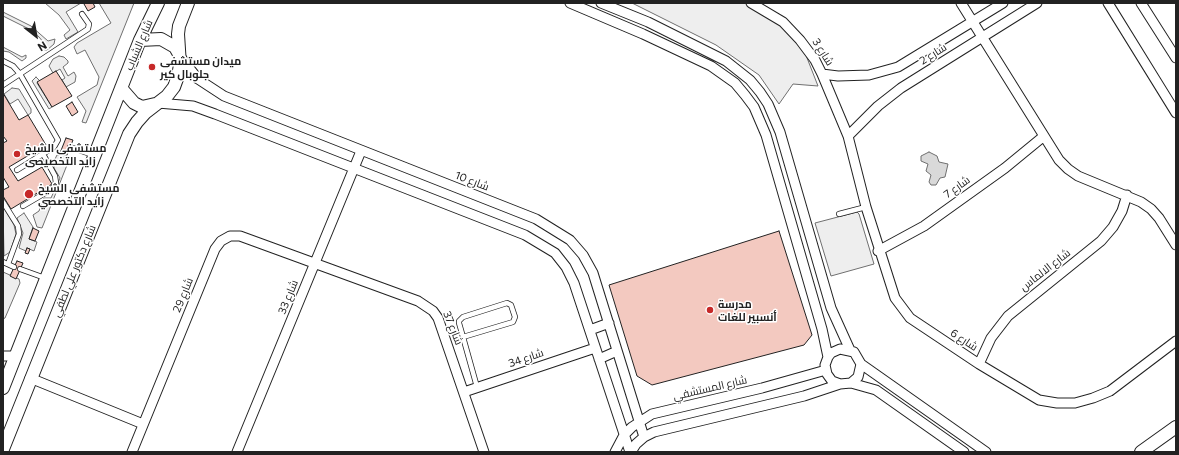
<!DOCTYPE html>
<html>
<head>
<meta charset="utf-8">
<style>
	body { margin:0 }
	#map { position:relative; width:1179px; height:455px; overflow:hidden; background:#fff; font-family:Commissioner,sans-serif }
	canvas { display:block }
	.frame { position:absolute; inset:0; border:4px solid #222; pointer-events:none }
	.north { position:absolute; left:16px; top:16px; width:40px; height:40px; -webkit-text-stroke:3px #fff; paint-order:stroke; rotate:149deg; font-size:11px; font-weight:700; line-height:16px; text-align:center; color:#222 }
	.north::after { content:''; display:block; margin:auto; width:14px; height:18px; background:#222; clip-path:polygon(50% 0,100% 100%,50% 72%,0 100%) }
</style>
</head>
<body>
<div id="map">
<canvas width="1179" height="455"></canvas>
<div class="frame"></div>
<div class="north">N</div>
</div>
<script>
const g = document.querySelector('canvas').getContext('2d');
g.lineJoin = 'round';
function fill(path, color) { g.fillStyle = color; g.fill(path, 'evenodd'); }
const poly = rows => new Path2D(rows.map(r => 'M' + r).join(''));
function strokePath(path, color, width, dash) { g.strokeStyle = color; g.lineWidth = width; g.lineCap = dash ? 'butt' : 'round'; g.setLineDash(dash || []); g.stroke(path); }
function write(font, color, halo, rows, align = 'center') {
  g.font = font + ' Commissioner,Cairo,sans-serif'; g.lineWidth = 3; g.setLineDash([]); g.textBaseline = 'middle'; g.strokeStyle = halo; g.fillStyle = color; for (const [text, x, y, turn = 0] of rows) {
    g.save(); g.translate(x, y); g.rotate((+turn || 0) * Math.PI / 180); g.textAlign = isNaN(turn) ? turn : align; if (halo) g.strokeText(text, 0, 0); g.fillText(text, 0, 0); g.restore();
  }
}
const green = poly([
	[45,3,81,3,66,12,78,32,66,39,64,35,70,30,59,15,45,3],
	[99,3,134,3,86,123,82,122,86,111,77,97,97,85,99,77,85,50,77,54,74,47,77,43,111,23,99,3],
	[632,3,751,3,800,40,818,86,793,84,779,104,759,75,716,45,632,3],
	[3,12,31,26,48,41,55,39,54,44,47,50,40,50,39,47,44,43,39,37,29,29,3,16,3,12],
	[3,47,22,57,26,55,26,58,22,61,9,52,3,51,3,47],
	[59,56,64,57,68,61,68,63,63,67,68,76,74,72,76,76,75,82,66,87,62,80,65,78,60,69,53,73,49,66,53,59,59,56],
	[36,77,40,81,37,83,52,107,49,109,32,81,36,77],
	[12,88,19,89,31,109,31,113,28,115,18,99,10,104,4,94,12,88],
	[60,153,68,156,69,160,42,228,37,227,33,215,39,211,44,198,51,198,60,178,54,168,54,161,57,155,59,155,60,153],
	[3,207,14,225,16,234,10,252,4,256,3,207],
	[857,212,859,214,874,264,831,276,815,223,857,212],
	[24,213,33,227,29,239,37,242,34,251,27,248,26,251,19,248,23,233,17,218,24,213],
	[3,272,19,279,20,283,5,318,3,319,3,272]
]);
fill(green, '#eee');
strokePath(green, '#6f6f6f', 1);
const water = poly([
	[929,152,937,156,939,162,948,164,945,177,940,178,936,185,931,185,929,182,931,175,926,171,928,164,921,161,921,156,929,152]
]);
fill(water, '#d9d9d9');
strokePath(water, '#6f6f6f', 1);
const building = poly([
	[86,3,93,3,95,7,88,11,84,4,86,3],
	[56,71,72,96,52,107,37,82,56,71],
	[3,93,19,120,28,115,46,145,9,167,18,181,42,167,52,184,11,209,3,196,3,190,9,187,3,177,3,143,7,141,3,136,3,93],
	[72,102,78,112,72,116,66,106,72,102],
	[66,138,73,140,67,155,60,153,66,138],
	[33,228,39,231,35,241,29,239,33,228],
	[779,231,812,335,804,345,652,385,637,376,609,285,779,231],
	[27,248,30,249,28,254,25,253,27,248],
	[17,261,23,263,16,279,10,276,17,261]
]);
fill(building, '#f3c9c0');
strokePath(building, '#222', 1);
const lane = poly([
	[3,61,13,66,20,74,58,140,54,147,17,170],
	[3,85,88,29,89,24,82,14],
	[70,147,93,155],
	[3,202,18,226,19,234,8,264],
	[23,206,52,189,56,183,55,176,43,154],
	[839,214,866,207],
	[3,262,14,267],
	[20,269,45,278],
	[463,337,513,322,515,317,511,305,507,303,463,317,459,321,459,323,463,337,477,387]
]);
const street = poly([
	[570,3,643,34,711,66,735,83,745,95,754,107,766,135,822,329,828,357,825,365,827,374,832,381,840,384,851,383,858,377,861,364,854,352,840,349,831,353,828,357],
	[601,3,648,22,726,61,750,80,760,92,768,104,780,132,831,308,850,350],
	[751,3,783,22,800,40,815,60,822,74,848,136,866,207,895,298,910,318,979,364,1039,400,1057,403,1075,403,1093,398,1110,391,1176,341],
	[961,3,1059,160,1068,169,1078,176,1141,202,1151,209,1159,218,1176,245],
	[1108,3,1176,113],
	[1141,3,1176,58],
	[179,55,198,79,224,96,536,219,570,240,583,255,593,273,644,437],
	[822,74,838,76,869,75,898,67,1003,3],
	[158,103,193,106,215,114,525,235,555,253,566,267,574,283,630,452],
	[848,136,878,106,901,88,1037,3],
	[878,251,924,226,1005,168,1044,136],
	[590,330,609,323],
	[3,356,15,356],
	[599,359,617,351],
	[861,364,986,452],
	[979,364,991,338,1008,316,1101,241,1113,227,1122,211,1127,195],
	[30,378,143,424],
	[851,383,876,390,964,452],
	[464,392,595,348],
	[132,452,215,249,221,241,230,236,240,236,418,301,433,311,438,318,484,452],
	[237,452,361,151],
	[615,452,624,435,632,427,652,414,762,388,826,370],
	[631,452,636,444,644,437,654,432,804,396,840,384]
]);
const secondary = poly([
	[140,40,161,39,175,47,179,54],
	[121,88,134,103,142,107,155,104],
	[3,388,140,40,158,3],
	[3,449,129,134,137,122,145,113,167,96,174,87,178,76,180,65,178,34,179,26,188,3],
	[1141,452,1176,427]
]);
strokePath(lane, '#222', 6);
strokePath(street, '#222', 11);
strokePath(secondary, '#222', 14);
strokePath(lane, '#fff', 4.5);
strokePath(street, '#fff', 9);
strokePath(secondary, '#fff', 12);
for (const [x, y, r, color] of [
	[152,67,4,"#c62828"],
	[17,154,4,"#c62828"],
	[29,194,5,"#c62828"],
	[710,310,4,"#c62828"]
]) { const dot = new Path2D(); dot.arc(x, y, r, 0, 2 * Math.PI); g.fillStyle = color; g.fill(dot); strokePath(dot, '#fff', 1.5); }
write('11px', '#222', '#fff', [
	["شارع الشباب",139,45,-67],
	["شارع 3",823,52,58],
	["شارع 2",933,54,-32],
	["شارع 10",472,181,21],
	["شارع 7",957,187,-36],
	["شارع الالماس",1045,270,-38],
	["شارع دكتور علي لطفي",74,271,-68],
	["شارع 29",183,295,-68],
	["شارع 33",288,297,-68],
	["شارع 37",453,328,68],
	["شارع 6",964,340,33],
	["شارع 34",526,358,-19],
	["شارع المستشفي",710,388,-13]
]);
write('bold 11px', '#222', '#fff', [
	["ميدان مستشفى",160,61],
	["جلوبال كير",160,74],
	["مستشفى الشيخ",25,148],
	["زايد التخصيصى",25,161],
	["مستشفى الشيخ",38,188],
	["زايد التخصصي",38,201],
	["مدرسة",718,304],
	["أنسبير للغات",718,317]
], 'left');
</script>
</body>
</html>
